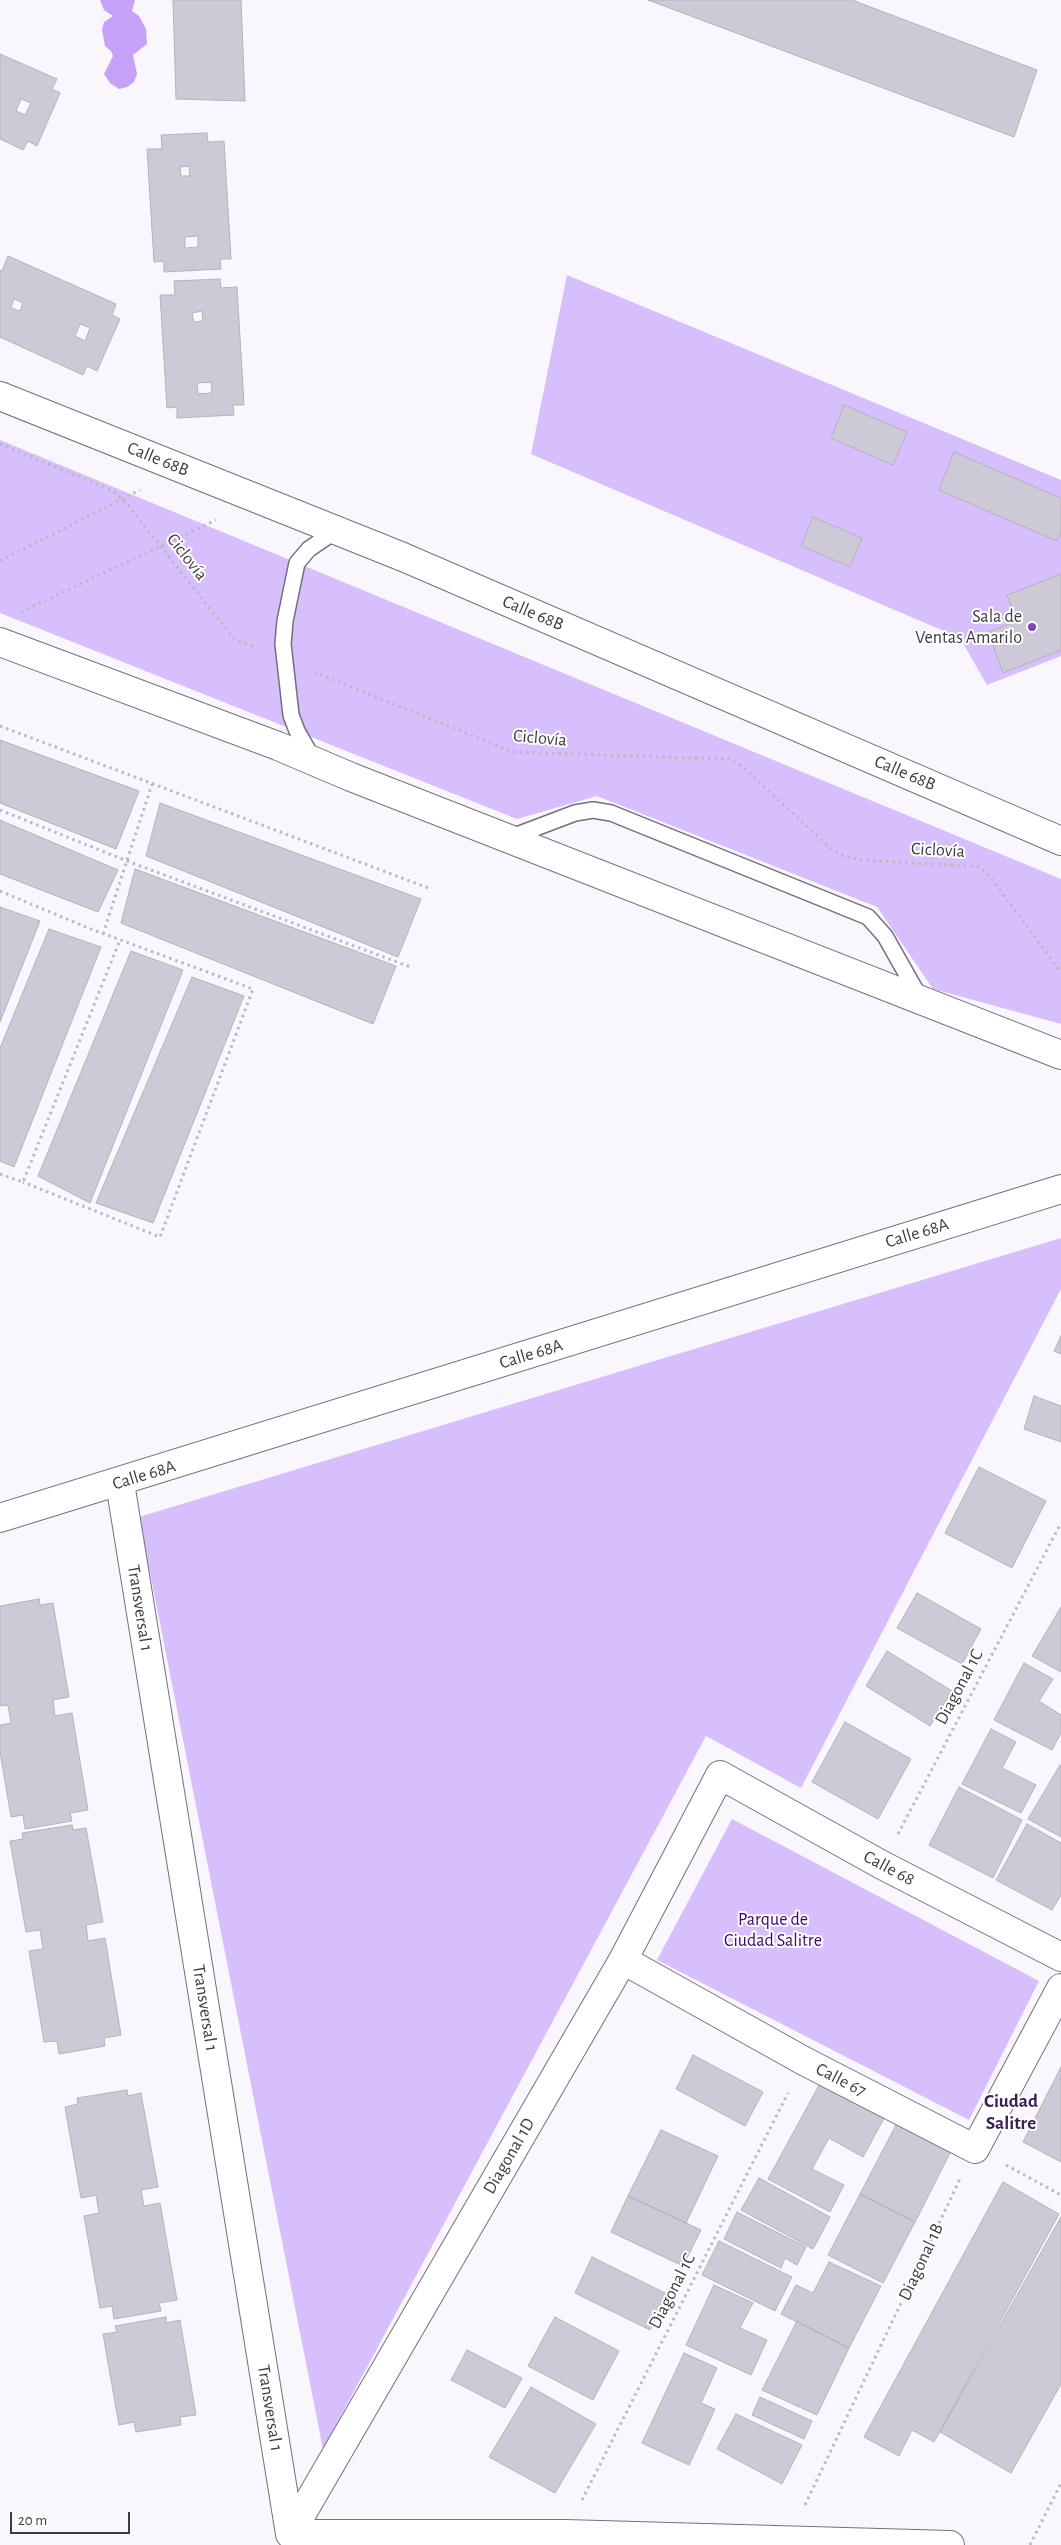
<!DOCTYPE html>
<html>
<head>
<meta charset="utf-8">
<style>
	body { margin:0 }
	#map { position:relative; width:1061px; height:2545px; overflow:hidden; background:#f9f6fe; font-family:"Alegreya Sans",sans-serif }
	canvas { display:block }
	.scale { position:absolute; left:10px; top:2512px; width:120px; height:22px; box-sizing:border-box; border:2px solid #3d3b40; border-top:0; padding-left:6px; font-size:15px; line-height:18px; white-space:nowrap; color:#3d3b40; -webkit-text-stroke:4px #fff; paint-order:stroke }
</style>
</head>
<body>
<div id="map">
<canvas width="1061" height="2545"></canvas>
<div class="scale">20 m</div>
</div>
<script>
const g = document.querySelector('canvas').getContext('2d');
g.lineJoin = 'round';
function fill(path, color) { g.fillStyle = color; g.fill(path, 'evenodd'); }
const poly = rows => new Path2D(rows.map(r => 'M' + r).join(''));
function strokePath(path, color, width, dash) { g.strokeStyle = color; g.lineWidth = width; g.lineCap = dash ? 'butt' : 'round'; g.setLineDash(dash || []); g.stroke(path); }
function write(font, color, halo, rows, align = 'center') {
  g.font = font + ' "Alegreya Sans",sans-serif'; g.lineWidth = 4; g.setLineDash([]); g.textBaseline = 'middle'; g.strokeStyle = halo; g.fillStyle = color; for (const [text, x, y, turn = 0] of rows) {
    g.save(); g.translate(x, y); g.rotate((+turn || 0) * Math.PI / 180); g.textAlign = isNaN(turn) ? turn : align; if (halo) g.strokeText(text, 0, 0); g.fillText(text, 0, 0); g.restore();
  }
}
fill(poly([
	[567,275,1061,480,1061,656,987,685,960,638,531,454],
	[0,440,1061,879,1061,1024,933,989,877,907,597,796,517,819,0,613],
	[1061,1238,1061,1289,801,1788,706,1736,323,2449,139,1517],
	[732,1819,1039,1981,969,2120,657,1960]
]), '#d7befd');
fill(poly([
	[100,0,135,0,132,11,139,16,146,29,147,44,133,55,137,74,134,82,127,87,119,89,110,83,104,74,113,56,111,51,105,46,102,30,104,22,113,16,104,10]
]), '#c5a2f7');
const building = poly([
	[173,0,241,0,245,101,176,99,173,0],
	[648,0,852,0,1037,70,1014,137,648,0],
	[0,54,57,79,52,89,60,93,37,146,28,141,23,150,0,139,0,54],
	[21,99,31,103,25,115,16,111,21,99],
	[207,133,208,142,224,141,231,259,220,259,221,269,164,272,164,261,154,262,147,149,162,149,161,135,207,133],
	[189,166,190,176,181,176,180,167,189,166],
	[198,236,198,247,185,248,185,237,198,236],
	[8,256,116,304,112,315,120,319,97,371,87,366,83,375,0,337,0,270,2,271,8,256],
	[14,299,23,303,20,311,11,308,14,299],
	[80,324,90,328,85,341,75,336,80,324],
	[220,279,221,288,237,287,244,405,233,405,234,415,177,418,177,407,167,408,160,295,175,295,174,281,220,279],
	[202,311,203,321,194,322,192,313,202,311],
	[211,382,212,393,198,394,197,383,211,382],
	[844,405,907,432,893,465,831,438,844,405],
	[954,452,1061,498,1061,533,1057,541,939,490,954,452],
	[813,517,862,538,850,567,801,546,813,517],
	[1061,574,1061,650,1003,673,988,632,1017,621,1007,595,1061,574],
	[0,740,139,791,116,849,0,803,0,740],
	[160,803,421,899,398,957,146,856,160,803],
	[0,820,118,870,98,912,0,874,0,820],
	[135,869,396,966,373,1024,121,923,135,869],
	[0,907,40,921,0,1022,0,907],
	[49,929,101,947,14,1167,0,1161,0,1048,49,929],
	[131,951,183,970,90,1203,38,1176,131,951],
	[192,977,244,996,153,1223,96,1203,192,977],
	[1061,1336,1061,1354,1054,1351,1061,1336],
	[1034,1396,1061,1406,1061,1442,1024,1429,1034,1396],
	[979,1467,1046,1501,1012,1568,945,1533,979,1467],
	[917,1593,981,1629,962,1664,897,1628,917,1593],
	[39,1599,40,1605,53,1603,69,1697,53,1700,55,1716,72,1713,88,1810,70,1813,72,1821,25,1829,23,1815,11,1817,0,1752,0,1725,11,1723,8,1705,0,1706,0,1606,39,1599],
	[1061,1607,1061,1672,1032,1656,1061,1607],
	[887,1651,952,1691,930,1726,866,1686,887,1651],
	[1024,1663,1053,1679,1039,1701,1061,1715,1061,1733,1052,1750,994,1720,1024,1663],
	[845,1722,911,1759,878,1819,812,1782,845,1722],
	[991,1729,1016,1742,1002,1768,1036,1785,1021,1813,962,1784,991,1729],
	[1060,1765,1061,1766,1061,1837,1028,1819,1060,1765],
	[959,1787,1022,1820,993,1878,929,1845,959,1787],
	[1027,1824,1061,1843,1061,1895,1052,1910,996,1880,1027,1824],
	[72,1825,73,1830,86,1828,103,1922,86,1925,88,1941,105,1938,121,2035,104,2038,105,2046,59,2054,57,2041,44,2042,29,1951,43,1949,40,1930,26,1932,10,1841,23,1839,22,1833,72,1825],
	[693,2055,763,2092,745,2126,676,2089,693,2055],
	[1061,2067,1061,2162,1023,2142,1061,2067],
	[824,2076,888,2111,863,2157,829,2138,812,2169,844,2185,830,2212,768,2179,824,2076],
	[127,2090,128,2096,141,2093,158,2187,141,2190,144,2206,160,2203,177,2300,159,2303,161,2311,114,2319,112,2306,100,2308,84,2216,99,2213,96,2195,81,2198,65,2107,78,2104,77,2098,127,2090],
	[897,2123,951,2151,915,2222,860,2194,897,2123],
	[661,2130,718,2156,686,2223,628,2196,661,2130],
	[759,2178,830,2217,813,2249,741,2210,759,2178],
	[1003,2182,1059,2214,934,2442,912,2430,899,2456,864,2437,1003,2182],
	[860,2194,915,2222,883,2283,828,2255,860,2194],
	[628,2196,701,2230,683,2266,611,2232,628,2196],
	[737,2212,806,2247,797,2265,785,2258,781,2268,724,2239,737,2212],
	[1061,2217,1061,2384,1011,2473,940,2432,1061,2217],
	[719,2241,792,2277,775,2311,702,2275,719,2241],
	[592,2257,667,2294,650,2330,575,2293,592,2257],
	[829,2262,881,2286,849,2348,781,2314,796,2285,813,2293,829,2262],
	[714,2285,753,2303,740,2328,767,2340,751,2375,686,2345,714,2285],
	[166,2317,166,2323,180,2320,196,2415,180,2417,181,2425,136,2432,134,2422,119,2425,103,2334,117,2332,115,2326,166,2317],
	[555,2317,619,2351,593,2400,528,2366,555,2317],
	[797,2321,849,2348,817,2415,762,2390,797,2321],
	[467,2350,522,2378,505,2408,451,2380,467,2350],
	[684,2353,717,2368,701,2403,715,2409,689,2465,642,2443,684,2353],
	[531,2387,596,2424,555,2493,489,2457,531,2387],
	[760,2397,812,2421,804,2439,752,2415,760,2397],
	[736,2414,802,2445,782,2484,717,2449,736,2414]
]);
fill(building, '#cec9d6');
strokePath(building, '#b5b1bd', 1);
const service = poly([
	[313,759,297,731,291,715,283,644,285,621,297,563,309,549,337,530],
	[509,838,575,813,593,810,611,813,868,917,885,936,920,998]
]);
const minor = poly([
	[0,396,403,557,1061,841],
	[0,642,278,746,351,777,1061,1055],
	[120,1483,290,2534],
	[0,1518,1061,1189],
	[623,1960,804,2061,975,2149,1061,1988],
	[290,2534,623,1960,720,1775,882,1865,1061,1957],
	[290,2534,565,2534,950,2545]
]);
strokePath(service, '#74707b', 18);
strokePath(minor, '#74707b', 30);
strokePath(poly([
	[0,444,113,491,128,505,234,639,255,647],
	[0,561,140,490],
	[21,612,216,520],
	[314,672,513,752,729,759,743,767,829,847,844,856,861,860,979,867,987,873,1061,972],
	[0,726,431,889],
	[0,810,127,861,413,968],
	[0,891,91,929,253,989,160,1237,23,1182],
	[103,934,152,784],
	[0,1174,23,1182,120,940],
	[898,1834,1061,1523],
	[1006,2165,1061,2195],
	[582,2500,788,2093],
	[805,2505,960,2179],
	[1030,2545,1061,2483]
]), '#bcb9c0', 3, [2.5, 4]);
strokePath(service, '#fff', 15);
strokePath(minor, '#fff', 28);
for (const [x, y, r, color] of [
	[1032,627,5,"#7e44bb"]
]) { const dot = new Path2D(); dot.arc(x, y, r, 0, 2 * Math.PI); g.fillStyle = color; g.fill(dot); strokePath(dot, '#fff', 2); }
write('18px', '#3d3b40', '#fff', [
	["Calle 68B",158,459,22],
	["Ciclovía",187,557,52],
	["Calle 68B",533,613,23],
	["Ciclovía",540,738,5],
	["Calle 68B",905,773,23],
	["Ciclovía",938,850,3],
	["Calle 68A",917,1233,-17],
	["Calle 68A",531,1354,-17],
	["Calle 68A",144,1475,-17],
	["Transversal 1",140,1608,81],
	["Diagonal 1C",959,1687,-62],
	["Calle 68",889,1868,28],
	["Transversal 1",205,2008,81],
	["Calle 67",841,2080,27],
	["Diagonal 1D",509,2156,-60],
	["Diagonal 1B",921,2262,-65],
	["Diagonal 1C",672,2291,-63],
	["Transversal 1",270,2408,81]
]);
write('18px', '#3d3b40', '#fff', [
	["Sala de",1022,617],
	["Ventas Amarilo",1022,638]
], 'right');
write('18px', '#3f026b', '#fff', [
	["Parque de",773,1920],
	["Ciudad Salitre",773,1941]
]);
write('bold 19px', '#3a1f58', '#fff', [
	["Ciudad",1011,2101],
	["Salitre",1011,2123]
]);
</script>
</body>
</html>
